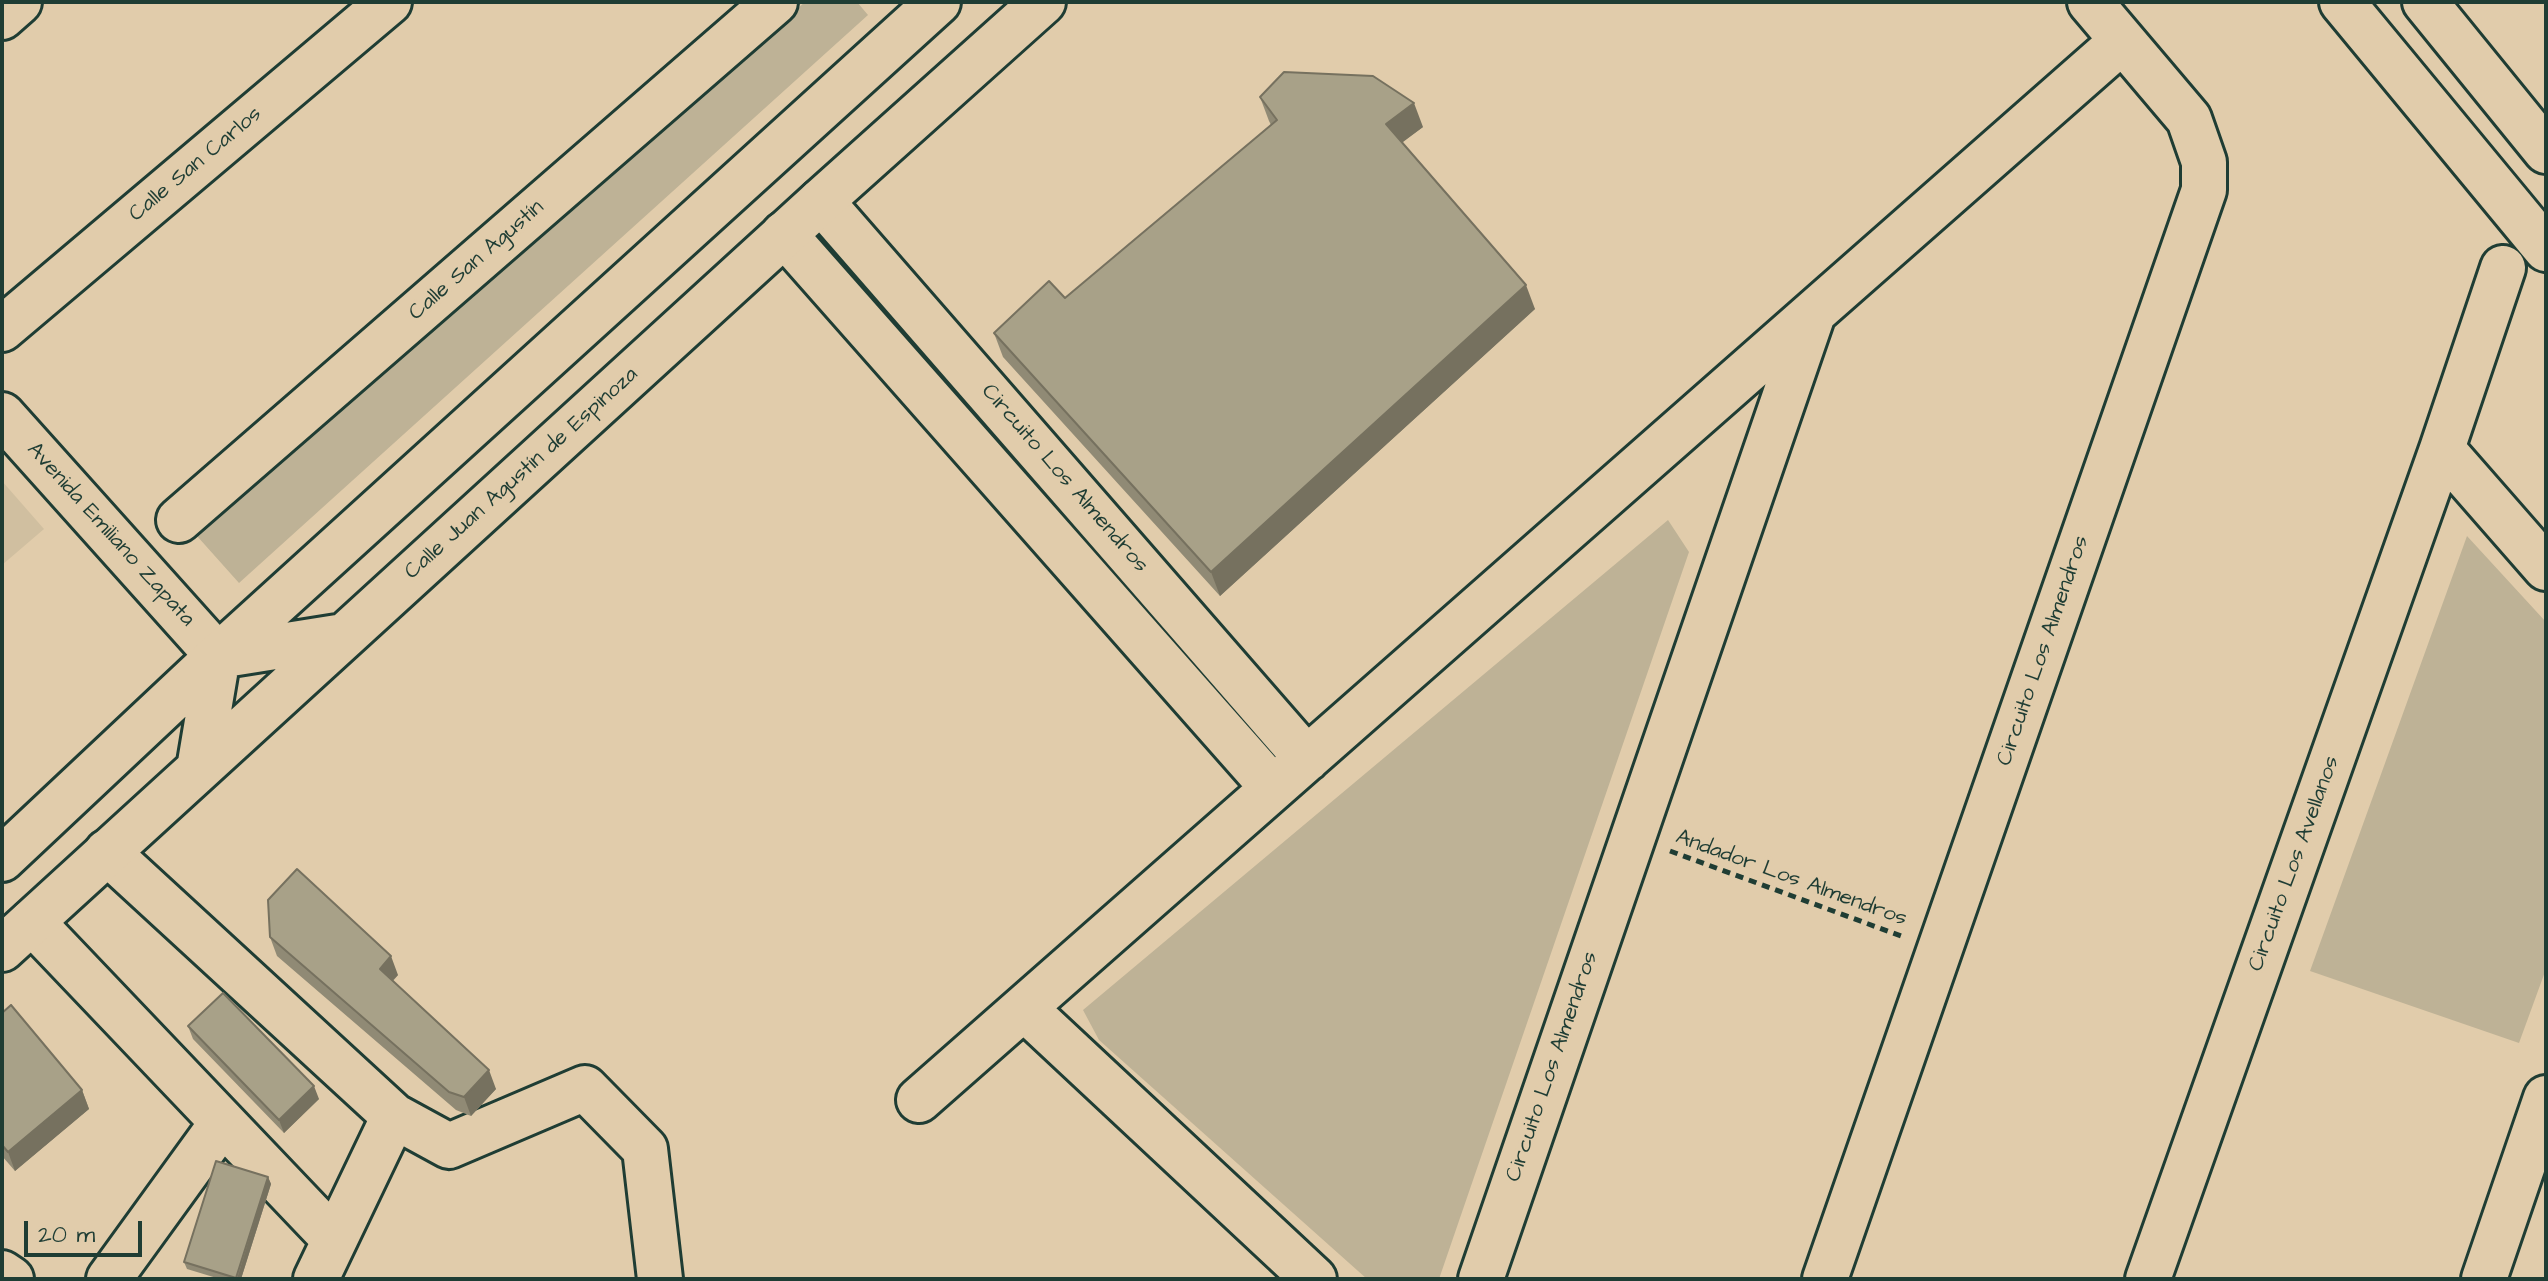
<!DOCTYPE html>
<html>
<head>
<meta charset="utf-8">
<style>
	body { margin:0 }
	#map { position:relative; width:2548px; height:1281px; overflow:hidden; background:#e1ccab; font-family:"Architects Daughter",sans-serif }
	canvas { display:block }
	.frame { position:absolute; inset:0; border:4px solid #1f3d34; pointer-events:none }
	.scale { position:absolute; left:24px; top:1221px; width:118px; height:36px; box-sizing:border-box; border:4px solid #1f3d34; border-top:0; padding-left:10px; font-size:24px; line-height:28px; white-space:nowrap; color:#1f3d34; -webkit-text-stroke:6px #e1ccab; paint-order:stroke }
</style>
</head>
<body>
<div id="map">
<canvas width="2548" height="1281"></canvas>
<div class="frame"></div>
<div class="scale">20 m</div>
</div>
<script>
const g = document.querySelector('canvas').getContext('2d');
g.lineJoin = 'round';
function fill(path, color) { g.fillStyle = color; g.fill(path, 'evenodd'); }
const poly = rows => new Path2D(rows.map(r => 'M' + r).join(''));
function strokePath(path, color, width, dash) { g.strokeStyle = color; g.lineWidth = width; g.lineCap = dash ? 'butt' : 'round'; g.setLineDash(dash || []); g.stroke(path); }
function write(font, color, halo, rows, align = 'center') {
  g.font = font + ' "Architects Daughter",sans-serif'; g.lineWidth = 7; g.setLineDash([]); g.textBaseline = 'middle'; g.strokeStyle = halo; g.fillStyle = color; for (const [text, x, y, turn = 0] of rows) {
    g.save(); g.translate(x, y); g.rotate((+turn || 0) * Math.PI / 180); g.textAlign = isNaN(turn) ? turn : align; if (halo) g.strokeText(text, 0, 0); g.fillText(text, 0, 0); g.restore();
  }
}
fill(poly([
	[2,481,44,529,2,565]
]), '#d0bfa0');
fill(poly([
	[805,2,857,2,868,15,239,583,197,536],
	[1668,520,1689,552,1439,1279,1367,1279,1099,1040,1083,1010],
	[2467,536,2546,622,2546,969,2519,1043,2310,971]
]), '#beb296');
const minor = poly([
	[2342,2,2546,249],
	[2425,2,2546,151],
	[2,17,19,2],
	[821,201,1307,759],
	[784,234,1273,788],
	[2,329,389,2],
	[2,415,218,656],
	[2442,449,2546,568],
	[179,520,775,2],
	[107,852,394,1116,316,1279],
	[32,922,334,1239],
	[1024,1008,1314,1279],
	[919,1100,2121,42],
	[394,1116,449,1146,585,1088,645,1149,660,1279],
	[109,1279,222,1123],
	[1481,1279,1813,314],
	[1825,1279,2204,190,2204,162,2189,119,2090,2],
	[2148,1279,2442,449,2503,268],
	[2484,1279,2546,1098]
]);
const major = poly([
	[218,656,344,636],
	[199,769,218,656],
	[2,859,218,656,938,2],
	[2,949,821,201,1043,2],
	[2,1273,11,1279]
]);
strokePath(minor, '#1f3d34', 50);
strokePath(major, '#1f3d34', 50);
strokePath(poly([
	[1670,851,1901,936]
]), '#1f3d34', 5, [8, 6]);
strokePath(minor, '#e1ccab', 44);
strokePath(major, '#e1ccab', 44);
fill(poly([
	[1260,97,1423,127,1402,142,1535,309,1220,596,1003,357,994,333,1065,298,1271,125,1269,121],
	[270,937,398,975,393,981,496,1089,471,1116,456,1110,277,956],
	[2,1013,82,1090,89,1109,15,1171,2,1156],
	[188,1026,319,1099,284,1133,193,1039],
	[268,1177,271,1184,241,1279,220,1279,187,1269,184,1262]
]), '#908a75');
fill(poly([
	[1414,103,1423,127,1395,148,1386,124],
	[1526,285,1535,309,1220,596,1211,572],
	[391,956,398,975,386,987,380,969],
	[489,1070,496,1089,471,1116,464,1097],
	[314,1086,319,1099,284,1133,279,1120],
	[82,1090,89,1109,15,1171,8,1152],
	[268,1177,271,1184,241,1279,237,1279]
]), '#76715f');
const building = poly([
	[1284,72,1373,76,1414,103,1386,124,1526,285,1211,572,994,333,1049,281,1065,298,1277,120,1260,97,1284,72],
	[297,869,391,956,380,969,489,1070,464,1097,449,1092,270,937,268,900,297,869],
	[223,993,314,1086,279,1120,188,1026,223,993],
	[11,1005,82,1090,8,1152,2,1145,2,1013,11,1005],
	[216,1161,268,1177,236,1278,184,1262,216,1161]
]);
fill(building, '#a8a188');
strokePath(building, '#76715f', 2);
write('22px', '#1f3d34', '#e1ccab', [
	["Calle San Carlos",196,165,-40],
	["Calle San Agustín",477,261,-41],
	["Calle Juan Agustín de Espinoza",522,474,-42],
	["Circuito Los Almendros",1064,479,49],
	["Avenida Emiliano Zapata",110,535,48],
	["Circuito Los Almendros",2044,651,-71],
	["Circuito Los Avellanos",2295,864,-70],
	["Andador Los Almendros",1791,879,20],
	["Circuito Los Almendros",1553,1067,-71]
]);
</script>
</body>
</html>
